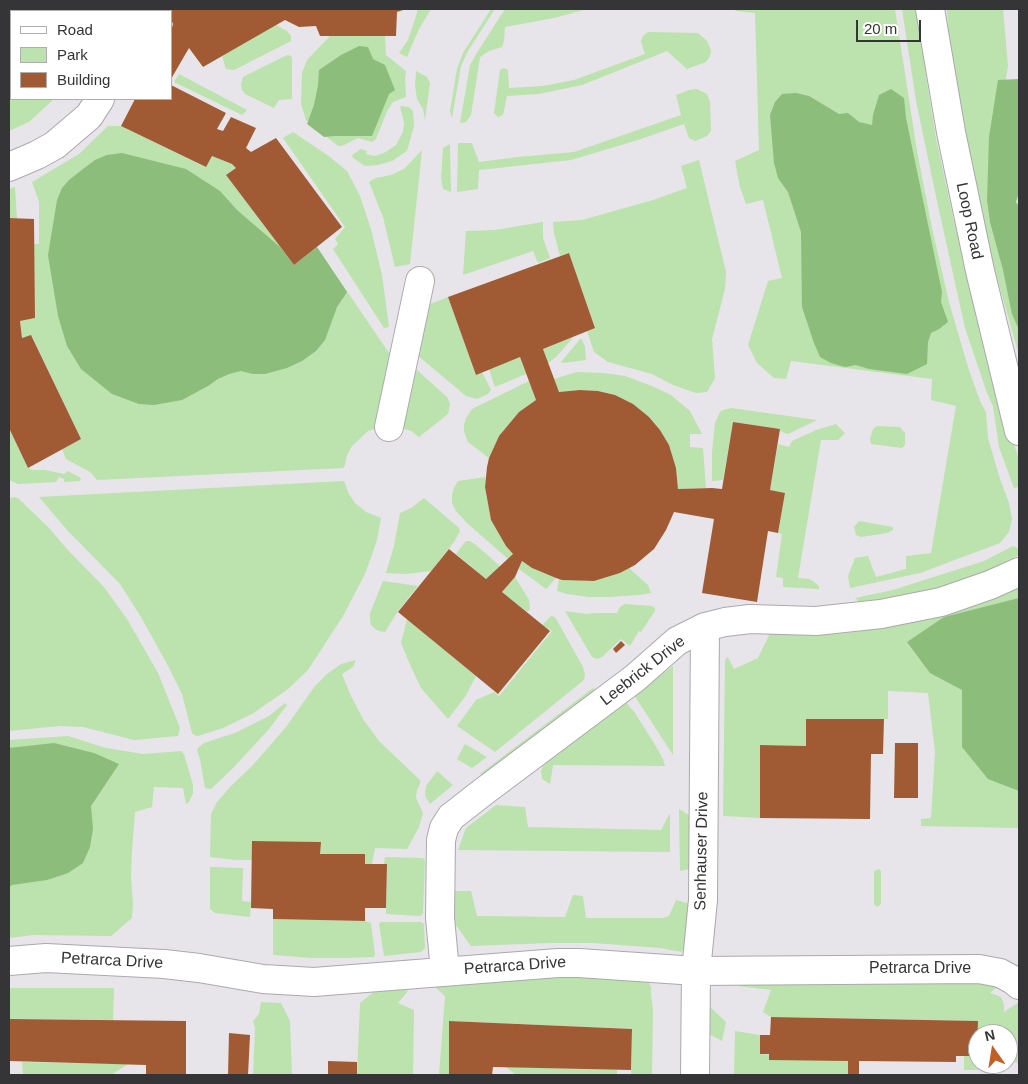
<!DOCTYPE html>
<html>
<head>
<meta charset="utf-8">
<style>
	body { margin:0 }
	#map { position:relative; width:1028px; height:1084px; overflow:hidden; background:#e7e5e9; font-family:Helvetica,sans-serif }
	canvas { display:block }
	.frame { position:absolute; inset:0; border:10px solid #353436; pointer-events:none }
	.legend { position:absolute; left:10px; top:10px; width:162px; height:90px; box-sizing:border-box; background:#fff; border:1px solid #aeaeaf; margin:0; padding:6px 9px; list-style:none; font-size:15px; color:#353436 }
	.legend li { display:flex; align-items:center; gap:10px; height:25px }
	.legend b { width:25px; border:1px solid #aeaeaf }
	.north { position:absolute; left:968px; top:1024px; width:50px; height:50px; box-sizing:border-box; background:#fff; border:1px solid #aeaeaf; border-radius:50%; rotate:347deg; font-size:14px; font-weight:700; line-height:20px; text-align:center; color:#353436 }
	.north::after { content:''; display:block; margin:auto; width:18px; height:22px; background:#c26024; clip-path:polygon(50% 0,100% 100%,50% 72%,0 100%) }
	.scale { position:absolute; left:856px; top:20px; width:65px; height:22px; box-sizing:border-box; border:2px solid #353436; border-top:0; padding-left:6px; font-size:15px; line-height:18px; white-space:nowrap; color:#353436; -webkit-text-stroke:4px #fff; paint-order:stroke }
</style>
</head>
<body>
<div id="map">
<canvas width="1028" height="1084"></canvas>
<div class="frame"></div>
<ul class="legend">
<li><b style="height:6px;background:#fff"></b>Road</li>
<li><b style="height:14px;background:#bce2ae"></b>Park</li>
<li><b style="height:14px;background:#a05b34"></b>Building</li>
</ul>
<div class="north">N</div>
<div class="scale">20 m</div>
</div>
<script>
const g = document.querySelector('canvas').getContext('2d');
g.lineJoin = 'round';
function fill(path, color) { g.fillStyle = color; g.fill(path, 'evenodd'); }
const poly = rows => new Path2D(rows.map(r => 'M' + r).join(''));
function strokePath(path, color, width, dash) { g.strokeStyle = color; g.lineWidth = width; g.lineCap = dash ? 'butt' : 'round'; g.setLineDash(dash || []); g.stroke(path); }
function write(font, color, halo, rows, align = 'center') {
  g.font = font + ' Helvetica,sans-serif'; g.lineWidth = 5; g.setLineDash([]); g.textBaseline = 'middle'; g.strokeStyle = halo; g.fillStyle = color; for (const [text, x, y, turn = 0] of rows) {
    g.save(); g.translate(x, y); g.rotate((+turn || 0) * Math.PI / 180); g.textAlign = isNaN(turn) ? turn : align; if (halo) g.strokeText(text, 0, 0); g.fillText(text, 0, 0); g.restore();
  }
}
fill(poly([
	[9,9,124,9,123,11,11,11,11,33,9,32],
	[417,9,431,9,418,31,407,57,399,53,408,40,417,13],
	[491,9,495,9,468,51,461,66,452,118,450,111,457,69,463,53],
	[505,9,587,9,554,18,505,27,504,41,502,47,489,51,480,57,471,115,466,122,460,123,470,65,478,51],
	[734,9,895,9,917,151,932,228,949,302,968,367,980,401,986,412,988,438,1000,479,1009,503,1012,519,1009,532,1000,543,920,573,850,588,848,576,855,558,868,556,876,577,906,569,906,556,931,553,956,406,931,400,932,379,791,361,786,379,774,378,757,363,748,345,768,281,782,278,763,200,746,204,740,187,735,161,759,150,755,13,736,11],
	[902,9,917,9,927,83,936,138,953,217,986,352,1019,460,1019,487,1014,488,999,447,993,406,987,393,965,328,937,201,916,101],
	[947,9,1003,9,1008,66,989,180,1019,283,1019,355,993,264,964,135,949,46],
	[276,25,287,31,291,36,291,41,234,70,226,69,222,56],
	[648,32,698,33,707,41,711,50,710,56,706,62,687,69,667,51,582,85,539,94,507,96,503,115,498,117,494,113,500,70,504,68,508,70,509,88,543,86,574,80,645,54,641,41,643,36],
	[330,36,385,36,386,55,406,71,405,79,406,97,393,102,387,111,376,139,372,142,358,138,342,146,338,146,306,120,301,104,302,73,307,60],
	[9,41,11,42,11,99,54,99,29,122,9,131],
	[287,55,291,56,292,59,292,99,279,100,274,108,245,94,242,90,241,85,243,77],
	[416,71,427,77,430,83,425,120,423,109,417,99,415,86],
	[179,74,247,110,242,115,174,82],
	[697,89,707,94,710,102,711,131,707,136,695,141,689,138,684,124,638,140,571,160,479,170,478,189,457,192,458,143,472,143,479,162,518,157,574,152,681,115,676,95,689,90],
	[400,106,409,107,413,111,414,126,407,151,392,161,378,165,365,166,353,158,352,155,361,149,367,151,366,154,374,156,384,153,396,145,403,132,404,123],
	[108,126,121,126,205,167,212,156,232,164,236,168,226,175,294,265,317,247,391,356,377,428,368,431,352,446,347,455,344,468,97,480,90,472,66,459,62,449,81,439,32,336,22,338,20,321,35,318,34,244,39,244,39,202,32,182,79,154],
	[293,132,330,157,347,171,360,196,371,229,382,275,389,327,384,328,333,249,338,244,335,239,345,227,283,138],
	[450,144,451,192,443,189,441,179,443,148],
	[422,150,410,264,395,267,383,217,369,182,376,178,391,175,404,169],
	[699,160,726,272,725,289,712,339,715,378,707,392,696,393,673,385,652,374,608,362,594,352,587,331,595,327,569,253,560,256,554,233,553,222,582,220,653,200,687,188,681,166],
	[15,187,17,219,9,218,9,189],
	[543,222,543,238,550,258,538,263,533,251,463,275,466,231,495,230],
	[448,297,476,374,482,372,491,390,488,394,477,399,466,396,417,355,428,305],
	[573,337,571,340,556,357,548,363,543,349],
	[581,338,585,346,586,360,563,363,561,362],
	[520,357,526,374,495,387,489,369],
	[412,370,417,370,447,397,450,404,448,414,419,437,411,431,402,428],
	[577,372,603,373,625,376,652,386,671,395,690,411,702,434,690,434,690,447,703,448,706,488,678,489,676,468,669,445,660,430,649,417,615,395,598,391,580,390,559,392,554,379],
	[529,381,536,400,519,412,499,436,489,458,468,442,464,431,464,425,466,418,472,409],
	[731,408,817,420,788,434,780,431,780,429,733,422,723,480,712,481,712,452,715,423,720,412,723,410],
	[836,424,845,433,838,440,821,440,798,578,809,579,813,581,819,586,819,589,783,587,783,578,776,577,782,534,778,533,785,493,770,490,778,444,789,447,792,441,816,430],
	[877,426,900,427,905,433,905,445,902,448,871,444,870,439,873,429],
	[9,428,28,468,33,470,45,470,64,474,68,471,81,478,80,481,64,482,64,479,59,477,56,482,18,484,9,480],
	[485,477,485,487,491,520,513,554,508,559,467,523,456,511,452,503,452,494,454,488,458,481],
	[344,481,349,494,355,503,366,512,381,518,377,540,365,574,343,616,308,670,288,689,252,714,223,728,198,736,194,735,192,733,182,694,167,664,141,617,120,584,67,530,39,497],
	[15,497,19,499,50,529,67,549,104,587,127,619,158,673,180,728,178,736,134,740,83,727,60,726,9,731,9,498],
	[424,498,459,528,460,531,459,533,454,542,431,571,406,574,386,573,394,546,400,513,411,508],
	[859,521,893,527,893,530,887,533,861,537,856,535,854,527],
	[466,541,470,541,476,545,500,566,486,579,456,554],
	[1013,546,1019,549,1019,555,967,581,878,605,862,604,855,598,893,590,984,561],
	[522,561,532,568,556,578,546,589,519,569],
	[629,568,648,585,651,593,639,595,609,597,589,597,567,594,557,591,559,579,594,581,620,573],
	[515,577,529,600,530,609,527,612,502,592],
	[383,581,418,586,398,611,385,632,379,631,375,629,371,625,370,619,370,613],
	[1011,587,1019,588,1019,828,921,826,921,819,931,818,935,752,928,693,888,691,888,719,806,719,806,746,760,745,760,818,723,816,725,661,727,657,729,659,734,669,758,658,770,633,817,635,846,633,895,626],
	[625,604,652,606,655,608,655,611,641,632,639,631,630,646,621,639,602,657,597,659,592,657,565,611,587,614,594,613,617,613,620,607],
	[551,616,555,617,583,667,585,674,584,680,495,752,457,726,476,700,494,692,499,696,552,631,542,625],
	[407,619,476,676,465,697,448,719,421,688,411,667,401,643],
	[356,660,353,667,342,674,350,694,363,719,379,741,421,781,417,790,416,798,423,813,419,827,407,849,375,848,372,864,365,864,365,854,320,854,320,842,252,841,252,860,235,860,210,857,211,814,217,802,230,787,252,766,286,727,315,686,327,674,341,664],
	[673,666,673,755,634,695],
	[593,688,597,692,486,776,480,774],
	[625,701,635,713,654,743,663,759,665,766,553,765,550,784,542,779,541,771,543,766],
	[285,703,287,705,269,729,234,767,211,789,205,788,200,759,197,750,199,747,204,743,235,733,269,716],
	[68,736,106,748,143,754,181,751,184,754,193,785,193,793,189,802,186,804,183,788,154,787,152,807,135,812,132,851,131,876,133,904,132,918,111,936,33,935,9,938,9,740],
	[465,744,487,757,472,768,457,759],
	[437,771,453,785,430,804,425,796,426,786],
	[496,805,525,807,528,827,661,830,670,813,670,852,458,850,466,828],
	[679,809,689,815,689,869,680,871],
	[385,857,423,858,425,861,423,913,421,916,386,914,387,865,384,864],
	[210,867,243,868,242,901,251,902,250,917,215,913,210,909],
	[879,869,881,871,881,904,877,907,874,904,874,871],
	[453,891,471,891,477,916,565,917,573,895,583,896,586,918,663,918,669,916,676,900,691,904,691,923,682,952,660,948,593,943,550,943,471,946,455,924],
	[273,919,365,921,371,923,375,954,374,957,344,958,312,958,273,955],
	[381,922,421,922,424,924,425,948,421,952,384,956,379,924],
	[562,974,648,981,651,987,651,994,653,1010,652,1074,650,1075,631,1075,632,1029,450,1021,449,1075,439,1075,445,996,435,987,443,984],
	[756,978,1001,983,990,993,1001,997,1004,1005,1004,1012,1019,1002,1019,1064,1008,1059,1008,1034,978,1034,978,1021,771,1017,763,1012,771,990,738,986,735,982],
	[10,988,114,988,113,1020,10,1019,9,1065,9,989],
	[403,989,408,991,398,1003,414,1010,413,1075,357,1075,360,1003,376,990],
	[261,1002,281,1003,290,1021,292,1075,253,1075,255,1028,253,1021,259,1014],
	[709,1006,726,1022,722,1041,703,1031],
	[735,1031,760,1035,760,1054,848,1061,848,1075,734,1075],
	[978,1035,978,1064,1005,1064,1005,1070,964,1070,964,1056,977,1056],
	[22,1062,128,1064,111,1075,23,1075],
	[506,1067,617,1070,617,1075,516,1075]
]), '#bce2ae');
fill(poly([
	[359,46,368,47,373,59,385,65,395,90,389,94,372,136,335,136,324,137,307,124,314,105,318,85,319,70,341,55],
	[1019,79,1019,193,1016,202,1019,206,1019,330,1012,314,1003,270,990,222,987,200,989,137,998,80],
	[891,89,904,98,906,118,942,292,941,302,948,322,939,329,931,333,928,342,927,364,907,374,869,369,856,365,845,367,831,363,820,357,814,343,802,307,801,232,788,192,778,178,774,163,770,115,775,102,782,94,796,93,809,96,839,114,848,113,859,122,872,125,873,115,879,95],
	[122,153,186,169,220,191,237,210,280,247,294,265,317,247,347,292,337,307,325,340,316,351,302,361,287,368,265,374,253,374,241,371,229,374,218,379,208,386,182,400,154,405,139,404,112,394,81,369,67,346,58,316,48,255,57,200,62,188,69,180,83,169,95,160,107,155],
	[1019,598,1019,791,988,779,962,747,962,690,930,673,907,642,944,617],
	[54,743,94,753,119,764,91,806,93,829,90,847,83,863,68,873,47,880,12,885,9,887,9,748]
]), '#8dbd7b');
fill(poly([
	[174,9,406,9,397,12,396,36,320,36,316,26,299,27,285,20,203,67,189,48,171,79,171,31,173,24,171,19,171,10],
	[171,85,226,113,217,129,223,131,231,117,256,128,246,148,251,152,276,138,342,227,294,265,226,175,236,168,232,164,212,156,206,167,121,126,135,99,171,99],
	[9,218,34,219,35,318,20,321,22,338,31,335,81,439,28,468,9,428],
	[569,253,595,328,543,349,559,392,580,390,598,391,615,395,633,404,649,417,660,430,669,445,676,468,678,489,712,488,722,489,733,422,780,429,770,490,785,493,778,533,768,531,757,602,702,593,714,519,674,512,666,530,654,549,635,565,620,573,594,581,562,580,556,578,532,568,522,561,515,577,502,592,550,631,498,694,398,612,449,549,486,579,513,554,506,546,491,520,485,487,487,467,489,458,499,436,519,412,536,400,520,357,476,375,448,297],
	[621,641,625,645,616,653,613,649],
	[806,719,884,719,883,754,871,754,870,819,760,818,760,745,806,746],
	[895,743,918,743,918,798,894,798],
	[252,841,321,842,320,854,365,854,365,864,387,864,386,908,365,908,365,921,273,919,273,909,251,908],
	[771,1017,978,1021,977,1056,956,1056,956,1062,859,1061,859,1075,848,1075,848,1061,769,1060,769,1054,760,1054,760,1035,770,1035],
	[10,1019,186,1021,186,1075,146,1075,146,1065,10,1061],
	[449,1021,632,1029,631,1070,493,1067,492,1075,449,1075],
	[229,1033,250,1035,248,1075,228,1075],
	[328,1061,357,1062,357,1075,328,1075]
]), '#a05b34');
const minor = poly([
	[930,9,951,132,980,271,1019,431],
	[134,11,135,9],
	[9,167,37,155,55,145,89,116,100,99],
	[389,427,420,281],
	[9,961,46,958,164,964,199,968,263,979,314,982,558,963,579,963,696,971,979,969,1000,973,1013,980,1019,985],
	[445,971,440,918,441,840,444,828,451,817,483,792,635,678,677,641,705,627,725,622,750,619,816,621,881,614,941,602,990,585,1019,572],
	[695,1075,696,971,703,900,705,627]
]);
strokePath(minor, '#aba9ac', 30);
strokePath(minor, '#fff', 28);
write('16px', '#353436', '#fff', [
	["Loop Road",969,221,78],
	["Leebrick Drive",643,671,-38],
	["Senhauser Drive",702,851,-89],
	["Petrarca Drive",112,961,3],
	["Petrarca Drive",515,966,-4],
	["Petrarca Drive",920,969]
]);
</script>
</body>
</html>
